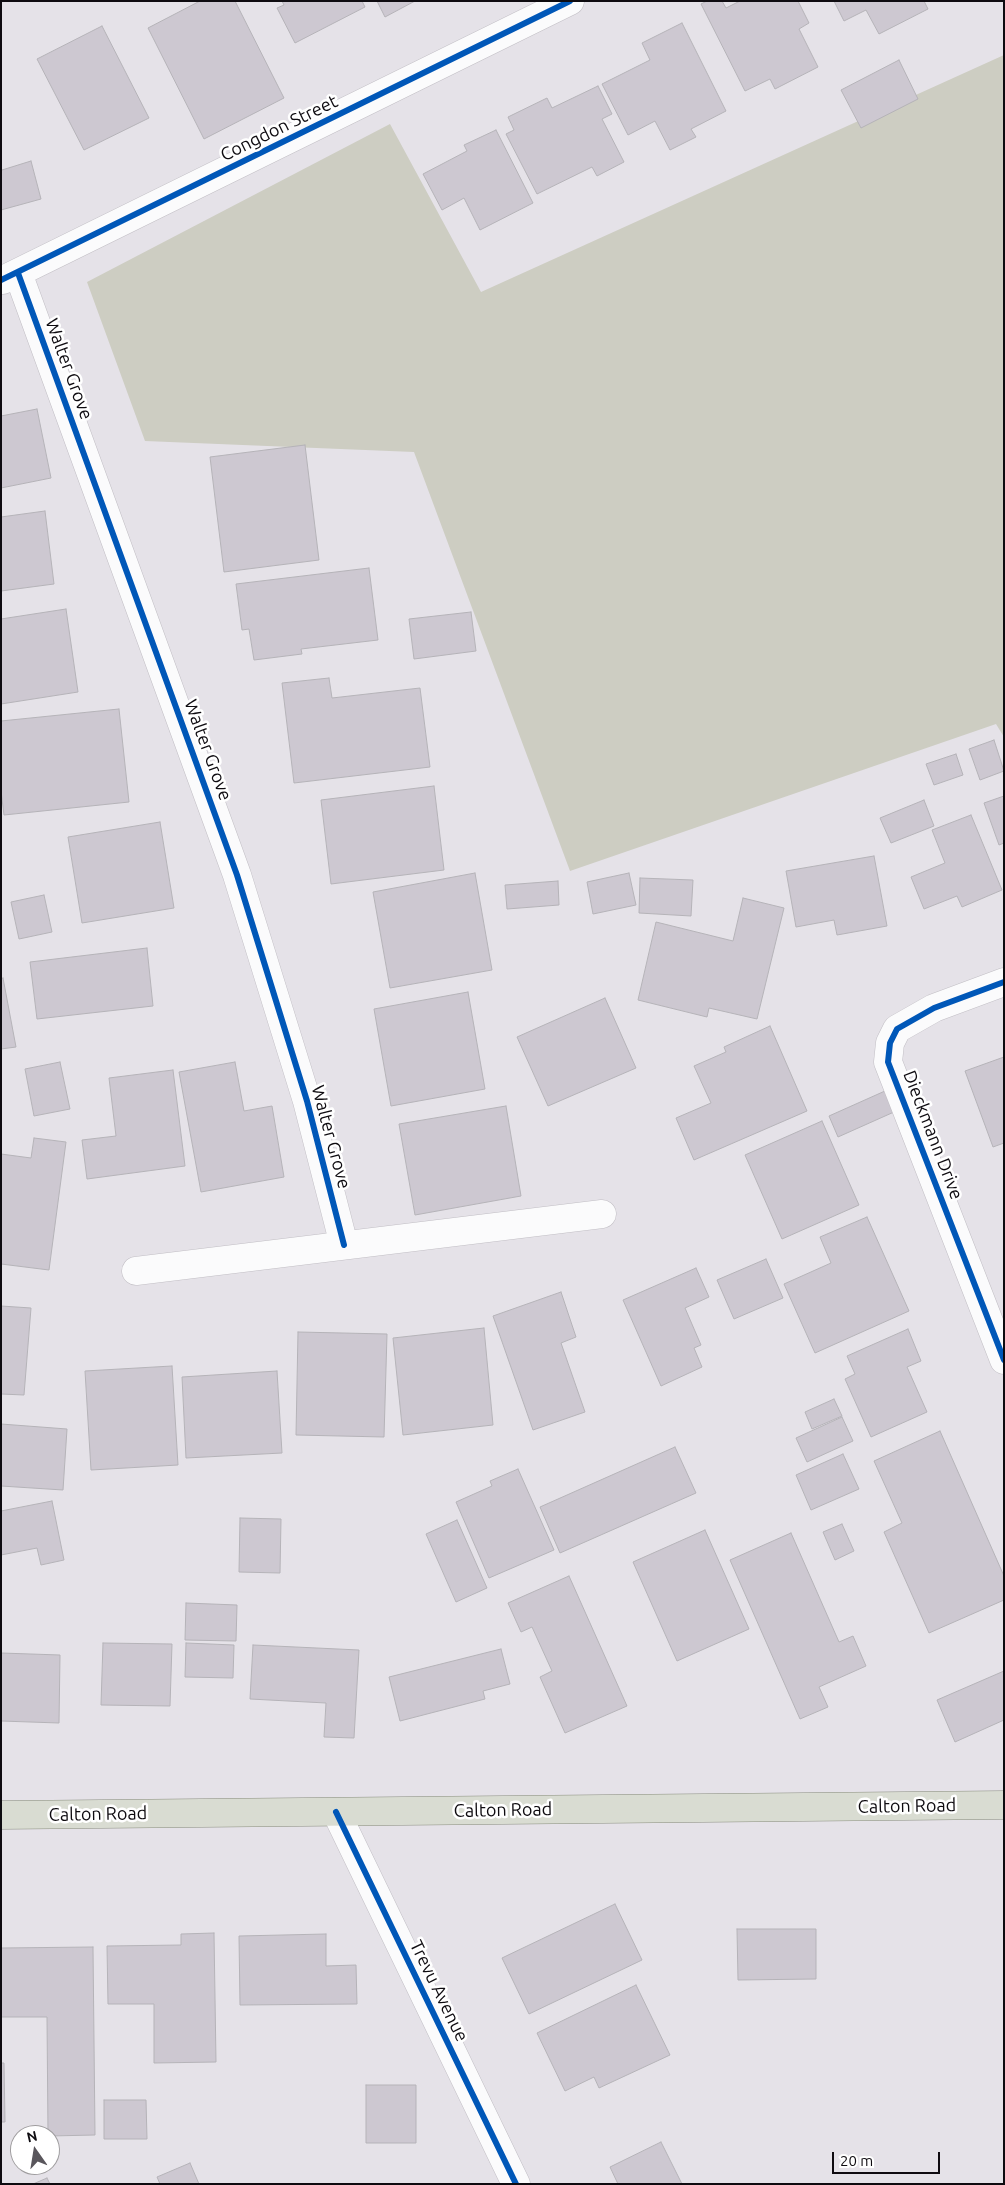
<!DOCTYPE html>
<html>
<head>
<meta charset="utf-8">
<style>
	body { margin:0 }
	#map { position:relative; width:1005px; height:2185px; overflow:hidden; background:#e5e2e8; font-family:Ubuntu,sans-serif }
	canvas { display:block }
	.frame { position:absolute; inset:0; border:2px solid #0e0b10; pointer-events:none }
	.north { position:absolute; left:10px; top:2125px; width:50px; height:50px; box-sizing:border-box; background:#fff; border:1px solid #9f9d9f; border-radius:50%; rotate:347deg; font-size:14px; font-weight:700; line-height:20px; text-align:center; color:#0e0b10 }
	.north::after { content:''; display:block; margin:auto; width:18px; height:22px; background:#59565c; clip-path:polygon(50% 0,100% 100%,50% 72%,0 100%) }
	.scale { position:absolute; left:832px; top:2152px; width:108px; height:22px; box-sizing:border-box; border:2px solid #0e0b10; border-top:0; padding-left:6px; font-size:15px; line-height:18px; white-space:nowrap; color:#0e0b10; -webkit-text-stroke:4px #fff; paint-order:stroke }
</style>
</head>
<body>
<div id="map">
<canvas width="1005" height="2185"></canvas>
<div class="frame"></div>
<div class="north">N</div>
<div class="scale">20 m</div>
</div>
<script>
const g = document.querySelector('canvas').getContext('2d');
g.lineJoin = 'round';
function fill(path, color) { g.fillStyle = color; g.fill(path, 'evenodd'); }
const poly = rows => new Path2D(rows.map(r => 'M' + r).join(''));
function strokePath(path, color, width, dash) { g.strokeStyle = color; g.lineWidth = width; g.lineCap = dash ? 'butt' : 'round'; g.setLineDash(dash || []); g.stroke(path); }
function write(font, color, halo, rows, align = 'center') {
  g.font = font + ' Ubuntu,sans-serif'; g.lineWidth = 5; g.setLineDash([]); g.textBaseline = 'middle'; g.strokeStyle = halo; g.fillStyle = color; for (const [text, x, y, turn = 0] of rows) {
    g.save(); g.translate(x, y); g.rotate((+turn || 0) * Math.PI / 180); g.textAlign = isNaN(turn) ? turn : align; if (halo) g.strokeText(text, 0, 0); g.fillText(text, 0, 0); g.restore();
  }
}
fill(poly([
	[1004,55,1004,737,996,724,570,871,414,452,145,441,87,282,390,124,481,292]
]), '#cdcdc2');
const building = poly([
	[200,1,235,1,284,98,204,139,148,28,200,1],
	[282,1,362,1,365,7,295,43,277,8,284,5,282,1],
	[377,1,415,1,385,17,377,1],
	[707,1,722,1,726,8,740,1,798,1,809,23,799,29,818,67,775,89,770,79,745,91,701,4,707,1],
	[834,1,924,1,928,9,879,34,866,10,844,21,834,1],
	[682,23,726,111,691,129,696,137,670,150,655,121,628,135,602,84,650,60,642,43,682,23],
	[102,26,149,118,84,150,37,59,102,26],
	[899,60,918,99,861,128,841,90,899,60],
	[598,86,612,114,602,119,624,162,597,176,592,167,537,194,506,134,514,130,508,117,547,98,552,108,598,86],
	[496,130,533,203,480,230,464,198,442,210,423,174,467,151,464,145,496,130],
	[31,161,41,199,1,210,1,168,2,170,31,161],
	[37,409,51,478,1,488,1,416,37,409],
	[305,445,319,560,224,572,210,457,305,445],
	[45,511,54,584,1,591,1,517,45,511],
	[369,568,378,640,301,649,302,654,254,660,249,629,242,630,236,584,369,568],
	[66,609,78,692,1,704,1,619,66,609],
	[471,612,476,651,414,659,409,619,471,612],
	[329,678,332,698,420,688,430,767,294,783,282,683,329,678],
	[119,709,129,802,4,815,1,791,1,721,119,709],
	[994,740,1004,771,980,780,969,749,994,740],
	[956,754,963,775,934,785,926,764,956,754],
	[434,786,444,870,331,884,321,800,434,786],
	[1004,796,1004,843,999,845,984,803,1004,796],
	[924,800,934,826,891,843,880,818,924,800],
	[971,815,1002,890,962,907,957,896,924,909,911,877,945,863,932,830,971,815],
	[160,822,174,908,82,923,68,837,160,822],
	[874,856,887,926,837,935,834,920,796,927,786,871,874,856],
	[475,873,492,970,390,988,373,892,475,873],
	[629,873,636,905,593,914,587,882,629,873],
	[640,878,693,880,691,916,639,913,640,878],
	[558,881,559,905,507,909,505,885,558,881],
	[44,895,52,932,19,939,11,902,44,895],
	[743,898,784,908,757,1019,709,1008,707,1017,638,1000,656,922,733,941,743,898],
	[147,948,153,1006,37,1019,30,962,147,948],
	[3,978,16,1047,1,1049,1,979,3,978],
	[468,992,485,1089,391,1106,374,1009,468,992],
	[605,998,636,1068,548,1106,517,1037,605,998],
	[770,1026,807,1111,694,1160,676,1118,711,1103,694,1066,726,1052,724,1047,770,1026],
	[1004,1057,1004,1143,993,1147,965,1071,1004,1057],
	[60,1062,70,1109,34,1116,25,1069,60,1062],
	[235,1062,244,1111,272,1106,284,1177,201,1192,179,1072,235,1062],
	[173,1070,185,1166,87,1179,82,1140,116,1136,109,1078,173,1070],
	[885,1091,894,1112,838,1137,829,1116,885,1091],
	[506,1106,521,1196,415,1215,399,1124,506,1106],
	[822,1121,859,1205,782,1239,745,1155,822,1121],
	[34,1138,66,1142,49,1270,1,1264,1,1154,31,1158,34,1138],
	[867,1217,909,1311,815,1353,784,1284,831,1263,820,1237,867,1217],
	[766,1259,783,1298,734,1319,717,1280,766,1259],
	[696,1268,709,1297,685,1308,701,1345,694,1348,702,1367,661,1386,623,1300,696,1268],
	[561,1292,576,1337,561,1343,585,1412,533,1430,493,1316,561,1292],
	[1,1306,31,1308,24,1395,1,1394,1,1306],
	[484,1328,493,1425,403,1435,393,1338,484,1328],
	[908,1329,921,1361,907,1367,927,1412,871,1437,845,1379,855,1374,847,1356,908,1329],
	[298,1332,387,1334,384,1437,296,1435,298,1332],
	[172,1366,178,1465,91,1470,85,1371,172,1366],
	[277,1371,282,1453,186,1458,182,1377,277,1371],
	[834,1399,842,1416,812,1429,805,1412,834,1399],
	[842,1417,853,1441,807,1462,796,1438,842,1417],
	[1,1424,67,1429,63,1490,1,1486,1,1424],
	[940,1431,1004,1576,1004,1600,929,1633,884,1532,902,1523,874,1461,940,1431],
	[675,1447,696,1493,560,1553,540,1507,675,1447],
	[843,1454,859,1489,811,1510,796,1475,843,1454],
	[518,1469,554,1550,489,1578,456,1502,492,1486,490,1481,518,1469],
	[52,1501,64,1560,41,1565,37,1548,1,1555,1,1511,52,1501],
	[240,1518,281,1519,280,1573,239,1572,240,1518],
	[457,1520,487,1588,456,1602,426,1534,457,1520],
	[842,1524,854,1551,835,1560,823,1532,842,1524],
	[705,1530,749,1629,677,1661,633,1562,705,1530],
	[791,1533,839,1642,853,1636,866,1666,819,1687,828,1707,800,1719,730,1560,791,1533],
	[569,1576,627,1706,565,1733,540,1677,552,1671,532,1627,521,1632,508,1603,569,1576],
	[186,1603,237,1605,236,1641,185,1640,186,1603],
	[103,1643,172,1644,170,1706,101,1705,103,1643],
	[186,1643,234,1645,233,1678,185,1677,186,1643],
	[253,1645,359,1650,354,1738,324,1737,326,1703,250,1699,253,1645],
	[501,1649,510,1684,483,1691,485,1699,400,1721,389,1677,501,1649],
	[1,1653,60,1655,59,1723,1,1721,1,1653],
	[1004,1671,1004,1720,955,1742,937,1700,1004,1671],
	[615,1904,642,1960,529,2014,502,1958,615,1904],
	[737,1929,816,1929,816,1979,738,1980,737,1929],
	[214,1933,216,2062,154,2063,154,2004,108,2004,107,1946,181,1945,181,1934,214,1933],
	[326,1934,326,1966,356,1965,357,2004,240,2005,239,1936,326,1934],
	[93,1947,95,2135,50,2136,48,2135,47,2017,1,2017,1,1948,93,1947],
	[636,1985,670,2055,599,2088,594,2077,565,2091,537,2033,636,1985],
	[1,2063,4,2063,5,2122,1,2122,1,2063],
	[366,2085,416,2085,416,2143,366,2143,366,2085],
	[104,2100,146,2100,147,2139,104,2139,104,2100],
	[661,2142,682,2184,618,2184,610,2167,661,2142],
	[190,2163,199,2184,160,2184,157,2177,190,2163],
	[47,2178,50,2184,33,2184,47,2178]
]);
fill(building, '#cdc8d1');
strokePath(building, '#b5b3b8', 1);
const minor = poly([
	[18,273,237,875,307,1101,344,1245],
	[3,280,570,1],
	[1004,982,934,1008,897,1029,890,1043,888,1062,1004,1360],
	[136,1271,602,1214],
	[336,1812,516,2184]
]);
const major = poly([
	[1,1815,1004,1805]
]);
strokePath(minor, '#c1bec4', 29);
strokePath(major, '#898d7e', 29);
strokePath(minor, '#fbfbfc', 28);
strokePath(major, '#d9dcd2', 28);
strokePath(poly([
	[18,273,237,875,307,1101,344,1245],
	[1,280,570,1],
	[1004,982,934,1008,897,1029,890,1043,888,1062,1004,1360],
	[336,1812,516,2184]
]), '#0057b8', 6);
write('18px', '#0e0b10', '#fff', [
	["Congdon Street",279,128,-26],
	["Walter Grove",69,369,70],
	["Walter Grove",208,750,70],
	["Dieckmann Drive",933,1135,69],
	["Walter Grove",331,1137,75],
	["Calton Road",907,1806,-1],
	["Calton Road",503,1810,-1],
	["Calton Road",98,1814,-1],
	["Trevu Avenue",439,1991,64]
]);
</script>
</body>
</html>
